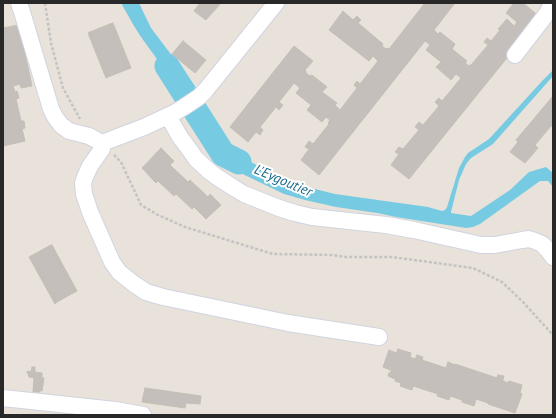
<!DOCTYPE html>
<html>
<head>
<meta charset="utf-8">
<style>
	body { margin:0 }
	#map { position:relative; width:556px; height:418px; overflow:hidden; background:#e9e2da; font-family:"PT Sans",sans-serif }
	canvas { display:block }
	.frame { position:absolute; inset:0; border:4px solid #282828; pointer-events:none }
</style>
</head>
<body>
<div id="map">
<canvas width="556" height="418"></canvas>
<div class="frame"></div>
</div>
<script>
const g = document.querySelector('canvas').getContext('2d');
g.lineJoin = 'round';
function fill(path, color) { g.fillStyle = color; g.fill(path, 'evenodd'); }
const poly = rows => new Path2D(rows.map(r => 'M' + r).join(''));
function strokePath(path, color, width, dash) { g.strokeStyle = color; g.lineWidth = width; g.lineCap = dash ? 'butt' : 'round'; g.setLineDash(dash || []); g.stroke(path); }
function write(font, color, halo, rows, align = 'center') {
  g.font = font + ' "PT Sans",sans-serif'; g.lineWidth = 4; g.setLineDash([]); g.textBaseline = 'middle'; g.strokeStyle = halo; g.fillStyle = color; for (const [text, x, y, turn = 0] of rows) {
    g.save(); g.translate(x, y); g.rotate((+turn || 0) * Math.PI / 180); g.textAlign = isNaN(turn) ? turn : align; if (halo) g.strokeText(text, 0, 0); g.fillText(text, 0, 0); g.restore();
  }
}
fill(poly([
	[121,3,139,3,151,28,195,86,183,95,141,37,134,26],
	[553,70,553,76,493,144,471,158,466,164,459,180,451,212,451,213,471,216,510,190,529,172,546,167,553,173,553,187,548,181,540,181,480,224,473,227,466,228,396,217,377,213,336,207,305,200,284,194,226,166,199,125,207,116,207,129,210,135,213,139,225,151,251,162,273,174,307,187,335,194,428,207,442,211,445,210,447,207,459,168,465,157,468,153,489,139,543,80]
]), '#76cbe3');
strokePath(poly([
	[167,66,223,154,239,162]
]), '#76cbe3', 25);
const building = poly([
	[200,3,221,3,206,20,194,11,200,3],
	[425,3,455,3,434,30,438,34,440,32,455,44,452,49,467,61,465,63,469,66,470,65,471,65,488,45,484,42,487,38,491,41,500,30,498,29,507,19,514,26,517,22,506,13,514,3,523,3,540,17,409,179,391,165,399,154,395,152,399,147,403,149,419,130,415,127,419,122,423,125,439,106,435,102,439,98,442,101,461,78,456,74,451,80,436,67,441,62,426,50,430,45,425,41,319,175,301,160,309,149,305,147,309,141,313,144,329,124,328,123,330,120,326,117,322,122,307,110,311,105,296,93,300,88,294,83,279,102,283,105,279,110,276,107,260,127,263,130,260,135,256,132,248,142,230,127,294,46,313,61,305,70,306,71,306,73,310,76,312,75,327,87,322,92,337,103,335,105,340,110,357,88,354,85,357,81,360,84,378,61,373,56,369,61,329,30,343,11,353,20,357,16,361,20,358,23,383,44,382,46,386,49,387,48,389,49,425,3],
	[113,23,131,68,128,69,110,24,113,23],
	[110,24,128,69,108,77,90,32,110,24],
	[19,25,32,86,21,88,20,84,13,86,15,92,17,91,19,98,16,99,21,121,24,121,25,128,22,129,25,141,3,146,3,28,19,25],
	[90,32,108,77,106,78,88,33,90,32],
	[183,41,206,60,195,73,172,54,183,41],
	[553,96,553,127,551,126,535,145,538,148,525,163,510,152,518,142,516,140,553,96],
	[161,148,174,161,170,165,188,182,190,180,208,197,210,194,221,205,206,219,194,207,192,209,176,194,174,196,158,181,156,183,142,168,161,148],
	[52,245,77,291,75,292,49,246,52,245],
	[49,246,75,292,57,302,31,256,49,246],
	[31,256,57,302,55,304,29,257,31,256],
	[398,349,411,353,410,357,415,359,414,362,421,364,422,360,452,370,455,364,497,378,495,381,502,383,503,381,508,383,509,381,522,385,520,393,522,394,515,413,488,404,489,400,477,396,474,406,462,402,462,400,438,392,439,391,414,383,413,387,395,381,396,375,390,373,392,370,390,370,398,349],
	[389,350,396,353,390,370,383,367,389,350],
	[417,355,423,357,421,364,414,362,417,355],
	[448,362,455,365,452,370,446,368,448,362],
	[32,367,35,367,35,372,42,373,42,378,44,378,42,391,40,390,40,392,33,392,34,378,29,377,27,371,31,372,32,367],
	[389,373,396,375,395,379,388,376,389,373],
	[498,375,504,376,502,383,495,381,498,375],
	[401,383,413,387,412,390,400,386,401,383],
	[414,383,439,391,438,394,413,386,414,383],
	[145,388,201,396,200,404,186,403,185,408,142,402,145,388],
	[438,392,450,397,449,400,437,396,438,392],
	[477,396,489,400,488,403,476,399,477,396]
]);
fill(building, '#c4bfba');
strokePath(building, '#c4beb5', 1);
const minor = poly([
	[19,3,22,12,51,109,55,117,61,125,69,131,89,136,102,143],
	[515,55,548,12,552,3],
	[168,116,180,137,189,149,196,159,209,171,217,177,234,188,244,194,279,208,295,213,312,217,386,225,414,230,481,245,495,245,522,240,529,239,535,241,542,244,548,250,553,257],
	[102,143,102,149,90,166,85,177,83,183,84,194,90,212,112,262,119,272,134,284,146,292,163,297,288,323,379,337],
	[102,143,144,127,174,113,184,107,199,97,205,91,276,3],
	[3,398,115,410,143,415]
]);
strokePath(minor, '#d0d4e0', 18);
strokePath(poly([
	[45,3,51,43,63,88,80,119],
	[114,155,121,162,141,205,158,215,185,227,273,254,332,255,346,257,392,257,473,268,502,282,523,302,553,335]
]), '#c3c3c3', 2.5, [3, 2]);
strokePath(minor, '#fff', 16);
write('italic 14px', '#19698b', '#fff', [
	["L'Eygoutier",283,181,23]
]);
</script>
</body>
</html>
